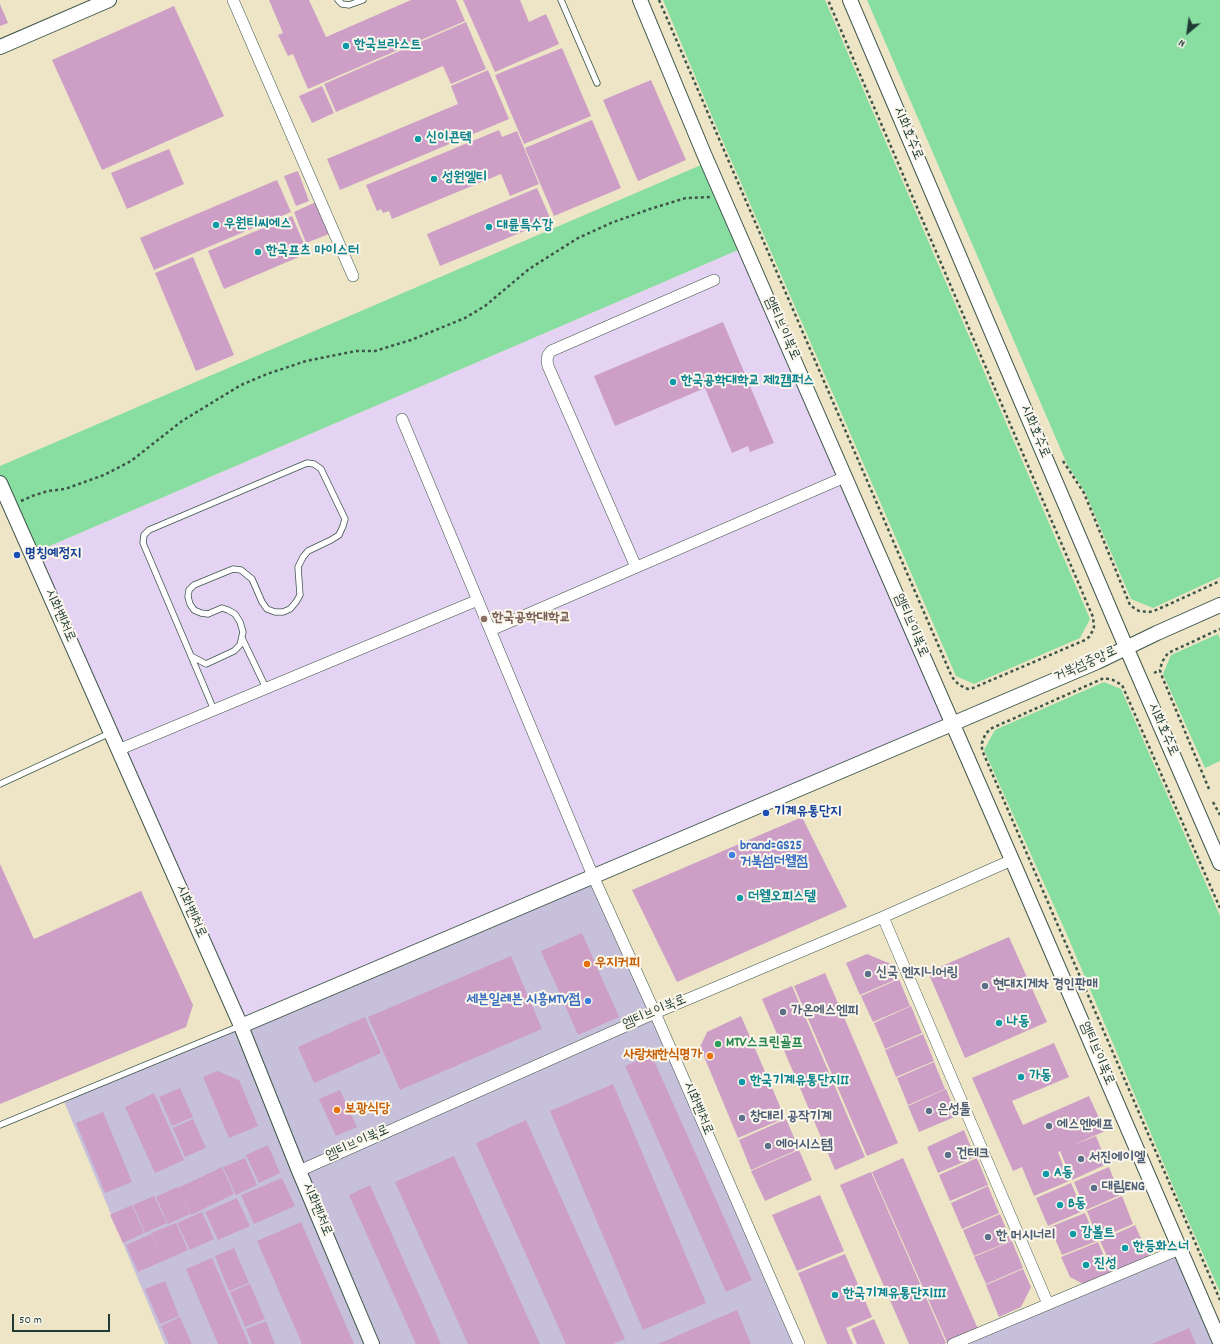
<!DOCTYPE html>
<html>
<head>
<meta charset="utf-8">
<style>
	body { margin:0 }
	#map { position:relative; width:1220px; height:1344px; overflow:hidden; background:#ede5c6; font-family:Dekko,sans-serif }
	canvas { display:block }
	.north { position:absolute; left:1168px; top:12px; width:40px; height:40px; -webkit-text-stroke:3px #fbf7ec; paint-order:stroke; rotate:209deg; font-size:11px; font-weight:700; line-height:16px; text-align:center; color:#1f3d34 }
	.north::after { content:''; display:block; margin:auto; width:14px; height:18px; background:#1f3d34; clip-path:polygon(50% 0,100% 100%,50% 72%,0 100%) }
	.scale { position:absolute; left:12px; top:1314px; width:98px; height:18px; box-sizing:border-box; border:2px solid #1f3d34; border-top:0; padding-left:5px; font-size:12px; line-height:14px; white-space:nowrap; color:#1f3d34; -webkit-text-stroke:3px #fbf7ec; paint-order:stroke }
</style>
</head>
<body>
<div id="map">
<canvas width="1220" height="1344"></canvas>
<div class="north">N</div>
<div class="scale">50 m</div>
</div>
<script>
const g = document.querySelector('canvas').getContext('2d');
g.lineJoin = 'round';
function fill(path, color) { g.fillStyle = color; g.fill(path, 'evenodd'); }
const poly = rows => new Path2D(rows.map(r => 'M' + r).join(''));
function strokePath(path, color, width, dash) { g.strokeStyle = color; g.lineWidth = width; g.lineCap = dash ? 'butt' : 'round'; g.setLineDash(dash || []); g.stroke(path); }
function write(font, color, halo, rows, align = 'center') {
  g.font = font + ' Dekko,"Poor Story",sans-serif'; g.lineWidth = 4; g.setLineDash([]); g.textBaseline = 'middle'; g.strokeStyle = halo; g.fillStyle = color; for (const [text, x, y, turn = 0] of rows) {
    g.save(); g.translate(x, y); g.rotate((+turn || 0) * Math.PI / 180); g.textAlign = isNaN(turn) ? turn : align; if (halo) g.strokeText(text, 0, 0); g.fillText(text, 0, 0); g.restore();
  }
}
fill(poly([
	[745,247,952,724,241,1026,31,554]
]), '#e4d3f2');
fill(poly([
	[593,876,797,1344,165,1344,63,1099],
	[1180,1249,1220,1344,955,1344]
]), '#c6c0da');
fill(poly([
	[663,0,825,0,1090,619,1080,638,974,684,956,676,714,121],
	[867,0,1220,0,1220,577,1153,608,1131,599,1085,492,1067,464],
	[708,162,745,247,31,554,0,482,0,466],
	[1218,634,1220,639,1220,761,1205,768,1163,674,1171,655],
	[1104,682,1121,689,1220,916,1220,1292,1179,1200,1068,937,984,750,995,730]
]), '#88dda0');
fill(poly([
	[269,0,309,0,326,37,411,0,456,0,465,21,308,89,293,54,288,56,278,35,283,33],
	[463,0,520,0,529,22,546,14,559,44,495,72],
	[0,4,8,23,0,26],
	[174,6,224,116,102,170,52,60],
	[466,22,486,69,451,84,443,66,336,112,324,84],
	[562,48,591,116,524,144,495,75],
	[488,70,509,119,340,190,327,159,458,104,451,86],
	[651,80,686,160,638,181,603,100],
	[322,86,334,113,312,123,299,96],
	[592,120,621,188,554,216,525,148],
	[499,130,502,137,517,131,539,184,510,196,501,174,392,219,389,211,383,213,381,209,377,211,366,185],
	[169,149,184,184,127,209,111,173],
	[298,171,309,201,296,206,284,176],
	[277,180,291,212,154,270,140,238],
	[537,188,551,220,440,266,427,234],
	[316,202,329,234,306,243,294,212],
	[292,216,308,253,224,289,208,251],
	[193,257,234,355,196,371,155,273],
	[723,322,774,443,750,452,748,446,732,453,705,388,615,426,594,376],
	[802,817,847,907,677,982,632,890],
	[0,864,34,939,141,891,193,1005,186,1027,0,1104],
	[582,933,619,1017,578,1035,541,951],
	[1009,937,1047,1022,965,1058,928,972],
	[867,954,891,964,897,979,860,995,846,963],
	[511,956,542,1029,400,1090,368,1017],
	[825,973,898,1143,867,1156,794,986],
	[899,979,910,1006,873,1022,861,996],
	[792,986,865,1157,835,1170,762,999],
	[911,1006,922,1033,885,1049,874,1023],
	[741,1016,785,1118,738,1138,700,1047,707,1032],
	[365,1017,381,1053,314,1083,298,1047],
	[923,1034,934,1061,896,1077,885,1050],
	[1054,1043,1069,1077,1012,1101,1023,1125,1089,1096,1105,1131,1071,1146,1096,1136,1107,1164,1072,1180,1060,1151,1058,1152,1069,1181,1034,1196,1022,1167,1013,1171,972,1078],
	[651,1054,752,1280,726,1292,625,1066],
	[934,1062,945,1089,908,1105,897,1078],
	[217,1071,239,1080,258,1126,229,1138,203,1077],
	[613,1084,706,1303,643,1330,550,1111],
	[180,1088,193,1117,172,1126,159,1097],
	[946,1089,957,1116,919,1132,908,1106],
	[340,1090,357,1127,336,1136,319,1099],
	[154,1093,184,1160,155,1173,125,1107],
	[103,1112,132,1182,105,1193,76,1123],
	[193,1119,206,1148,185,1157,173,1128],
	[786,1119,799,1149,751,1170,739,1140],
	[526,1120,625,1339,613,1344,566,1344,476,1143],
	[964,1130,975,1157,938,1173,927,1147],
	[268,1145,280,1173,259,1183,246,1155],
	[799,1150,812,1180,765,1201,751,1171],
	[454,1156,540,1344,468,1344,395,1182],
	[245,1158,257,1185,236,1195,223,1167],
	[903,1158,978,1329,947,1342,872,1172],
	[977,1158,988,1185,950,1201,939,1175],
	[222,1167,234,1194,191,1215,180,1192,190,1214,168,1224,156,1197,177,1187,178,1188],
	[1109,1167,1120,1195,1086,1210,1074,1182],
	[871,1172,946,1343,944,1344,909,1344,840,1185],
	[282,1178,295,1206,254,1224,241,1195],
	[1071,1183,1083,1211,1048,1226,1036,1198],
	[370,1185,441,1344,416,1344,349,1195],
	[988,1186,999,1213,962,1229,951,1203],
	[820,1195,844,1251,797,1271,772,1215],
	[154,1196,167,1223,145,1233,133,1205],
	[1122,1196,1133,1224,1098,1239,1087,1211],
	[237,1198,250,1226,218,1240,205,1212],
	[132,1205,144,1233,123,1243,110,1215],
	[202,1212,214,1239,190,1250,177,1223],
	[1085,1213,1097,1241,1062,1255,1050,1227],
	[1000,1214,1011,1241,974,1256,963,1230],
	[301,1222,354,1344,302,1344,257,1241],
	[176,1223,188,1250,163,1261,151,1233],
	[1135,1225,1149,1256,1114,1271,1100,1241],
	[151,1234,163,1261,138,1272,126,1245],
	[1012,1241,1023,1268,986,1284,974,1257],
	[1098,1242,1111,1272,1083,1284,1070,1277,1061,1257],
	[234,1248,249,1283,229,1291,215,1256],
	[845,1254,872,1317,846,1328,853,1344,827,1344,798,1273],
	[212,1258,249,1344,218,1344,186,1269],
	[1023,1269,1031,1287,1021,1307,999,1317,986,1285],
	[165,1281,179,1316,160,1324,145,1289],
	[250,1284,265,1319,245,1327,230,1292],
	[737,1310,751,1344,658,1344],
	[180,1317,192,1344,169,1344,161,1326],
	[874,1319,885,1344,857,1344,851,1329],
	[266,1321,275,1344,252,1344,246,1329],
	[1189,1328,1196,1344,1152,1344]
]), '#cd9fc7');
const service = poly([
	[338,0,342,4,349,5,363,0],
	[561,0,597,83],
	[242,638,266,688],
	[191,656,206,664,234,651,240,645,243,632,240,622,235,614,228,610,222,608,208,614,201,613,194,610,190,604,188,597,189,590,194,585,233,569,241,570,252,579,262,602,267,609,275,612,283,612,290,609,296,602,300,595,298,567,303,557,308,551,331,540,339,535,343,526,345,519,321,469,314,464,307,463,149,530,144,535,143,543,214,710],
	[0,784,110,733],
	[0,1125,240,1026]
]);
const minor = poly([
	[233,0,353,276],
	[402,419,593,876,655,1013,799,1344],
	[636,567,548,366,547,360,548,355,551,351,714,280],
	[491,630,845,477],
	[118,750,478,600],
	[883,917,1048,1304],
	[299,1171,655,1013,883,917,1012,860],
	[953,1344,1180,1249]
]);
const tertiary = poly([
	[640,0,704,154,1012,860,1220,1342],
	[850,0,1126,647,1220,863],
	[0,47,109,0],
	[0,483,241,1026,299,1171,372,1344],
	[241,1026,952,724,1097,662,1157,633,1220,605]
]);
strokePath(service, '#3e564a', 7);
strokePath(minor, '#3e564a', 12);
strokePath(tertiary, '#3e564a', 16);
strokePath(poly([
	[659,0,952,677,959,685,968,689,973,688,1085,640,1089,637,1092,632,1094,627,1093,617,828,0],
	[1063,461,1084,493,1130,605,1134,608,1139,611,1149,612,1154,611,1220,581],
	[21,501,32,496,48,491,65,489,104,475,131,461,182,421,241,385,267,374,306,361,356,351,375,351,411,340,465,318,485,306,529,269,578,238,611,223,650,209,686,198,710,197],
	[1154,673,1160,670],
	[1209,789,1161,674,1160,670,1162,662,1168,653,1220,629],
	[1213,802,1220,815],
	[1220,908,1122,685,1113,680,1104,678,990,729,985,735,982,743,982,750,1220,1300]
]), '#3e564a', 2.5, [3, 3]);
strokePath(service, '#fff', 5.5);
strokePath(minor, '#fff', 11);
strokePath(tertiary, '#fff', 14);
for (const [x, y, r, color] of [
	[346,46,4,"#0f9aa8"],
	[418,139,4,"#0f9aa8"],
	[434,179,4,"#0f9aa8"],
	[216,225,4,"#0f9aa8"],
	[489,227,4,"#0f9aa8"],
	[258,252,4,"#0f9aa8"],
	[673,382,4,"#0f9aa8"],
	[17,555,4,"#1a4fb4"],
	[484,619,4,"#8d6e63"],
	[766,813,4,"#1a4fb4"],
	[732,855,4,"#3f7fe0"],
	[740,898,4,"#0f9aa8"],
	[587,964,4,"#e8710a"],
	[868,974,4,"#5c6f8a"],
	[985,986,4,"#5c6f8a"],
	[588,1001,4,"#3f7fe0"],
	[783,1012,4,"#5c6f8a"],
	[999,1023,4,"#0f9aa8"],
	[718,1044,4,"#2e9e5b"],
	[710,1056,4,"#e8710a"],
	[1021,1077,4,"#0f9aa8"],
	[742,1082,4,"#0f9aa8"],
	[337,1110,4,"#e8710a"],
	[929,1111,4,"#5c6f8a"],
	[742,1118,4,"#5c6f8a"],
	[1049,1126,4,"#5c6f8a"],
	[768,1146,4,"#5c6f8a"],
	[948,1155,4,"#5c6f8a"],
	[1081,1159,4,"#5c6f8a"],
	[1046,1174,4,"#0f9aa8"],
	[1094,1188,4,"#5c6f8a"],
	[1060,1205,4,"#0f9aa8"],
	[1073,1234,4,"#0f9aa8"],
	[988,1237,4,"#5c6f8a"],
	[1125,1248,4,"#0f9aa8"],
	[1086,1265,4,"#0f9aa8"],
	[835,1295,4,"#0f9aa8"]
]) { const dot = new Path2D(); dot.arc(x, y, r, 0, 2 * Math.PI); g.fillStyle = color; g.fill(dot); strokePath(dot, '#fbf7ec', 1.5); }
write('bold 14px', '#0d838f', '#fbf7ec', [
	["한국브라스트",354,46],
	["신이콘텍",426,139],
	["성원엘티",442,179],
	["우원티씨에스",224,225],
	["대륜특수강",497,227],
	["한국프츠 마이스터",266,252],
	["한국공학대학교 제2캠퍼스",681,382],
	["더웰오피스텔",748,898],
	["나동",1007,1023],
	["가동",1029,1077],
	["한국기계유통단지II",750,1082],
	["A동",1054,1174],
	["B동",1068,1205],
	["강볼트",1081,1234],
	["한등화스너",1133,1248],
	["진성",1094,1265],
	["한국기계유통단지III",843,1295]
], 'left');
write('14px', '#1f3d34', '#fbf7ec', [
	["시화호수로",907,134,67],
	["엠티브이북로",781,329,66],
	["시화호수로",1034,432,67],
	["시화벤처로",59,616,66],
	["엠티브이북로",910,626,67],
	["거북섬중앙로",1086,665,-24],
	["시화호수로",1162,730,66],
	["시화벤처로",190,912,66],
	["엠티브이북로",655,1013,-23],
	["엠티브이북로",1096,1054,67],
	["시화벤처로",697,1109,67],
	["엠티브이북로",358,1144,-24],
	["시화벤처로",316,1210,67]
]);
write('bold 14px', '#164399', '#fbf7ec', [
	["명칭예정지",25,555],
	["기계유통단지",774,813]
], 'left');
write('bold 14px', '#785e54', '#fbf7ec', [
	["한국공학대학교",492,619]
], 'left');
write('bold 14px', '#366cbe', '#fbf7ec', [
	["brand=GS25",740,847],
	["거북섬더웰점",740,863],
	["세븐일레븐 시흥MTV점",580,1001,"right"]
], 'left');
write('bold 14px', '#c56008', '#fbf7ec', [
	["우지커피",595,964],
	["사랑채한식명가",702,1056,"right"],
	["보광식당",345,1110]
], 'left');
write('bold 14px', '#4e5e75', '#fbf7ec', [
	["신국 엔지니어링",876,974],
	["현대지게차 경인판매",993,986],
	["가온에스엔피",791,1012],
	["은성툴",937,1111],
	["창대리 공작기계",750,1118],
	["에스엔에프",1057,1126],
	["에어시스템",776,1146],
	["건테크",956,1155],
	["서진에이엘",1089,1159],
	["대림ENG",1102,1188],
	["한 머시너리",996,1237]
], 'left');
write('bold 14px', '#27864d', '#fbf7ec', [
	["MTV스크린골프",726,1044]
], 'left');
</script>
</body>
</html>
